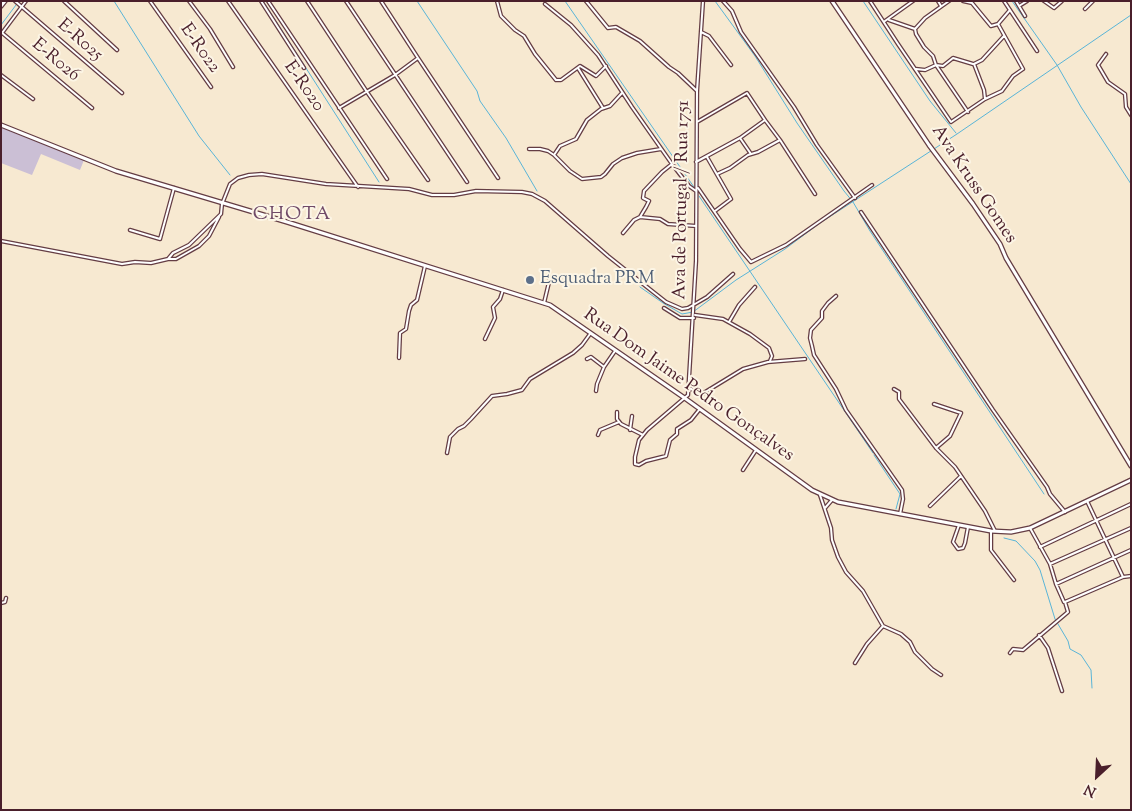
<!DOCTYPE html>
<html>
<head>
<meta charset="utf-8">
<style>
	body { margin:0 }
	#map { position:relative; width:1132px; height:811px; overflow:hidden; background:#f7e9d1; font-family:"Sorts Mill Goudy",serif }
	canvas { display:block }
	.frame { position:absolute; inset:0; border:2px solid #4a1f2b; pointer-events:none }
	.north { position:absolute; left:1072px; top:751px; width:50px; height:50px; -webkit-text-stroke:4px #fcf5e5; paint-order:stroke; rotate:205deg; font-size:14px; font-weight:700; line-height:20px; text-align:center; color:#4a1f2b }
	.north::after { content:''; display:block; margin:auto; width:18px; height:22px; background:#4a1f2b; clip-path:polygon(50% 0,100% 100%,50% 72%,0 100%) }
</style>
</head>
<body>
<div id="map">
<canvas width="1132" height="811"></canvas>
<div class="frame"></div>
<div class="north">N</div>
</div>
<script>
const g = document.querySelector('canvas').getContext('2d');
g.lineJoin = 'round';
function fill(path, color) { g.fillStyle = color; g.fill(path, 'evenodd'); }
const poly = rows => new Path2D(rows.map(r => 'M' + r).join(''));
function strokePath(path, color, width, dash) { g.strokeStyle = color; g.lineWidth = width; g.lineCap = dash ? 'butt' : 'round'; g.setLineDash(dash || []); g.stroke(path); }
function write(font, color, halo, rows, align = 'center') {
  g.font = font + ' "Sorts Mill Goudy",serif'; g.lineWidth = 4; g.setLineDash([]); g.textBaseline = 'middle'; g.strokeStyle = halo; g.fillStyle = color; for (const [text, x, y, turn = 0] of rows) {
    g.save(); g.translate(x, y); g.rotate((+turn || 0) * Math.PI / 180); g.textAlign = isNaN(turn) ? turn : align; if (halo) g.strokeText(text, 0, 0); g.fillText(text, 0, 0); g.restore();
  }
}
fill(poly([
	[1,124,84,160,80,170,41,154,32,175,1,163]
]), '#cbbfd5');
strokePath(poly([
	[114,1,199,136,230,175],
	[263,1,379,182],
	[417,1,477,91,480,101,506,138,537,191],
	[565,1,696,190],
	[715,1,755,56,797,123,844,191,853,202,870,231,1044,494],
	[863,1,930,101,956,133],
	[1012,1,1057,65,1081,107,1131,184],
	[1,25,19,1],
	[699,196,873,453],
	[640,287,663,303,682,314,693,312,736,280,785,249,820,223,957,134,1131,15],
	[874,455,900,494,896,509],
	[1004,538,1016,541,1035,561,1040,570,1055,619,1068,641,1070,649,1081,655,1091,670,1092,688]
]), '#59b4d7', 1);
const street = poly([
	[15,1,122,93],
	[64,1,117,50],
	[150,1,211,87],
	[189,1,210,29,233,67],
	[228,1,358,187],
	[261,1,304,68],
	[268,1,387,179],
	[307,1,367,92,428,180],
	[346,1,467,182],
	[381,1,418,58],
	[497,1,501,16,515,30,524,36,535,54,556,80,561,80,580,66,596,76,606,66],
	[586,1,608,28,616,27,640,41,669,67,678,73,697,91],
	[723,1,732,11,741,32,794,107,817,145,855,198],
	[870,1,898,44,951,122,985,99,984,90,974,64,982,60,1004,36],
	[938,1,941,6],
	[963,1,972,3,991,26,998,24,1010,10],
	[1004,1,1037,51],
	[1016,1,1025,16],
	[1044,1,1054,8,1062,1],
	[545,4,571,25,598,55,632,107,672,164,689,186,696,191],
	[1019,6,1027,1],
	[1085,9,1093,1],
	[889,20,915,29],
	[885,21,913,1],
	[915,29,916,34,924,47,933,56,936,65,968,112],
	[915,29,925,18,949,1],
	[1,32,92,108],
	[701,32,709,36,731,65],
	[2,33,26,1],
	[1106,54,1098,65,1108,82,1125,94,1126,107,1131,115],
	[578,68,603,108],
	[916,69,925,70,936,65,943,66,953,58,973,64],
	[1,75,33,99],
	[985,99,1002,91,1013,76,1023,69,998,24],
	[339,108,395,75,418,58,498,178],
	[765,120,780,140],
	[697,122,747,93,765,120,740,138],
	[529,149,540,149,548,151,554,155,570,171,582,179,601,177,605,174,613,164,622,158,637,153,661,149],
	[554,155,560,146,576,139,587,120,601,109,610,106,622,93],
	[707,157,731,199,715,211],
	[696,162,740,138,751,154],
	[717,174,730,168,748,155,758,152,780,140,815,194],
	[698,188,740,249,751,262,786,245,872,185],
	[861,212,993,410,1047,487,1050,494,1065,512],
	[640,217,660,219,668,224,696,226],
	[130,230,160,239,174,188],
	[623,233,634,220,640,217,646,207,649,201,643,198,644,191,662,172,672,164],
	[1,241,122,264,135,262,151,263,168,259,173,253,189,245,221,214,222,204,230,184,238,178,249,175,262,174,326,184,409,189,432,195,454,195,476,191,522,192,532,194,545,201,608,256,652,291,666,302,682,309,688,308,707,297,733,274],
	[168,259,176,259,199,246,209,236,219,217],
	[836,296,828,303,822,311,822,318,811,330,810,338,812,346,814,355,836,389,846,410,902,490,903,499,900,514],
	[544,303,550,278],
	[664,308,680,318,694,318],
	[695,315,723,319,750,334,769,348,772,356,770,361],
	[729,322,739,305,755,287],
	[485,339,495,318,493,307,500,299,503,290],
	[399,358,400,333,406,329,409,311,411,305,417,300,425,266],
	[587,359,591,357,604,367],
	[689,388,702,394,743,369,768,362,805,359],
	[894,389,899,392,899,399,902,403,936,448,955,467,985,511,995,531],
	[596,391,597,384,604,367,615,351],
	[934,404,961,413,950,436,936,448],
	[699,410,691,420,677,429,677,434,670,440,666,456,646,461,639,465,635,464,635,457,639,440,647,430,688,395,696,261,697,91,703,1],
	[617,412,617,419,621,424,643,435],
	[630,430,632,416],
	[598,435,600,430,619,422],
	[447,453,450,437,458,429,464,426,471,419,492,396,507,394,522,390,530,379,573,353,582,345,590,334],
	[743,470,756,450],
	[820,495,831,528,832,540,838,557,846,572,863,591,883,626,901,634,910,642,915,652,932,669,941,675],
	[1087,501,1123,577],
	[930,506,961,476],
	[825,508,832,500],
	[959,525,953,542,958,549,963,548,965,543,968,527],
	[991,531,991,550,1014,580],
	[1040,547,1131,504],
	[1050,564,1131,528],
	[1056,584,1131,550],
	[1065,602,1123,577,1131,576],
	[1,603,5,602,6,598],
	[1039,635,1048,648,1062,691],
	[1010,653,1013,649,1023,650,1068,612,1065,602,1064,602,1056,584,1050,564,1030,528],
	[855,663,867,644,883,626]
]);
const secondary = poly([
	[832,1,929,145,973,204,1000,244,1006,258,1131,466],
	[1,6,5,1],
	[1,125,116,171,287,222,550,305,686,399,812,490,838,502,991,531,1011,532,1030,528,1131,480]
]);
strokePath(street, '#643d44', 4.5);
strokePath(secondary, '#643d44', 5.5);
strokePath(street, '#fff', 2);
strokePath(secondary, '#fff', 3);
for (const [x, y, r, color] of [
	[530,280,5,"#5c6f8a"]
]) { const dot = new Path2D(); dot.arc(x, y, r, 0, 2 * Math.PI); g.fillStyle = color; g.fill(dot); strokePath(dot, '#fcf5e5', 2); }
write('18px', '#4a1f2b', '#fcf5e5', [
	["E-R025",79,41,41],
	["E-R022",199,49,55],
	["E-R026",55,61,40],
	["E-R020",303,87,55],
	["Ava Kruss Gomes",973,185,56],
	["Ava de Portugal / Rua 1751",683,200,-89],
	["Rua Dom Jaime Pedro Gonçalves",688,386,35]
]);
write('18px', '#4e5e75', '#fcf5e5', [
	["Esquadra PRM",540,280]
], 'left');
g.letterSpacing = '1px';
write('19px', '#704a68', '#fcf5e5', [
	["CHOTA",292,216]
]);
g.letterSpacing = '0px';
</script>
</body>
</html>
